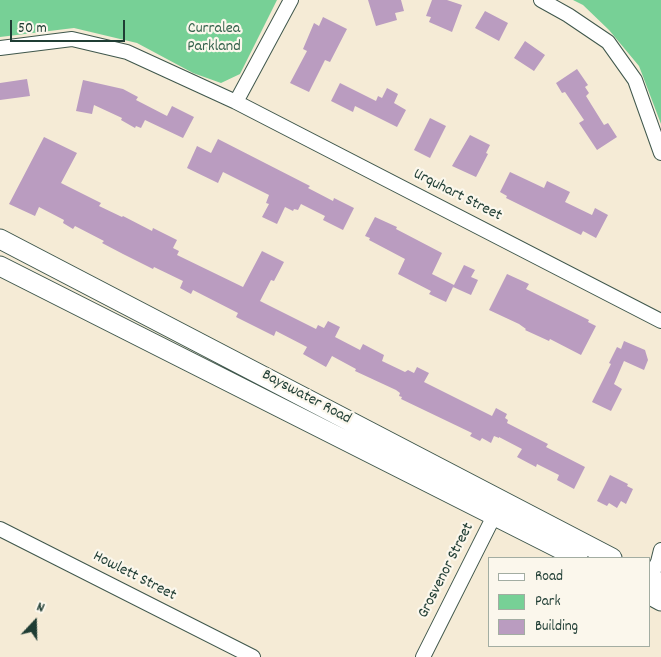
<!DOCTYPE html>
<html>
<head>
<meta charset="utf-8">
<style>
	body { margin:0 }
	#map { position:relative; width:661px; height:657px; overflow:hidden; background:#f5ebd6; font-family:Dekko,sans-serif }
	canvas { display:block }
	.legend { position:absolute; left:488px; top:557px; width:162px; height:90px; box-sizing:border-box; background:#fbf7ec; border:1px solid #a3ada2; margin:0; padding:6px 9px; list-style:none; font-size:15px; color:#1f3d34 }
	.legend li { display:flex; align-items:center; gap:10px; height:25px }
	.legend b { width:25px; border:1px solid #a3ada2 }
	.north { position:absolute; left:10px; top:597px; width:50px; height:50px; -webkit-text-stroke:4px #fbf7ec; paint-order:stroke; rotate:21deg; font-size:14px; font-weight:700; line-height:20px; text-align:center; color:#1f3d34 }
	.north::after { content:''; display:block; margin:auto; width:18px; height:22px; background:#1f3d34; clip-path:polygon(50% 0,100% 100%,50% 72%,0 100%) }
	.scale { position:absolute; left:10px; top:20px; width:115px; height:22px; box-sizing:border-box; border:2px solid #1f3d34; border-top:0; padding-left:6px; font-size:15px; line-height:18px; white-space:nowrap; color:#1f3d34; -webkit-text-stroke:4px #fbf7ec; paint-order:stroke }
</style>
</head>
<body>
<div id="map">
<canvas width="661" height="657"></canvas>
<ul class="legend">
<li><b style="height:6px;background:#fff"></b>Road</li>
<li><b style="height:14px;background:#77d096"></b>Park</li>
<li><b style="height:14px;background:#ba9cc0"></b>Building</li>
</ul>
<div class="north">N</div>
<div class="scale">50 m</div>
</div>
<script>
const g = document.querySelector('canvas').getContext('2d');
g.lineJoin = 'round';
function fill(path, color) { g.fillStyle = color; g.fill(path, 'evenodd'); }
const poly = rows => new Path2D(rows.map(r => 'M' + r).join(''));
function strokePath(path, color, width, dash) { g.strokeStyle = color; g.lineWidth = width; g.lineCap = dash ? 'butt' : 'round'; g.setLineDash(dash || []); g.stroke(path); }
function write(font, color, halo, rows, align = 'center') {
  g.font = font + ' Dekko,sans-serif'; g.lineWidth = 4.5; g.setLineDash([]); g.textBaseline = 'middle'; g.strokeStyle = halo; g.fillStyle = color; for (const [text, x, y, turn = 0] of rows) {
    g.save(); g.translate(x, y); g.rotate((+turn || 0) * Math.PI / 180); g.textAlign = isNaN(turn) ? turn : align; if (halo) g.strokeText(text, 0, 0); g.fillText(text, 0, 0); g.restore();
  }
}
fill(poly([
	[0,0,277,0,240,74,221,83,193,73,137,43,74,28,0,37],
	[573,0,661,0,661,124,639,66,609,30,583,5]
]), '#77d096');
fill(poly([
	[368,0,401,0,404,11,395,13,397,20,376,26],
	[432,0,447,0,462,5,452,32,429,22,431,17,426,16],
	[485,11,508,23,499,41,475,28],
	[323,17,347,29,330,62,325,60,309,92,290,83,307,51,303,49,314,23,319,26],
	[525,41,545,55,534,71,514,58],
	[577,69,588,85,585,87,589,93,586,96,604,125,608,123,617,137,597,150,579,123,584,120,565,92,562,93,556,83],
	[27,79,30,96,0,100,0,83],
	[83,80,123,89,138,97,136,100,167,116,172,106,194,117,183,138,145,120,141,128,136,126,135,128,121,120,122,118,94,105,92,114,76,111],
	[340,83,376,101,378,96,382,98,387,88,398,94,394,103,406,110,397,127,355,106,353,112,331,101],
	[430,118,446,126,430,158,414,150],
	[470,135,490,145,486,153,488,154,476,177,452,166],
	[44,137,77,153,61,183,101,203,99,206,122,217,123,216,152,231,153,228,177,240,173,248,179,251,177,255,243,287,262,251,284,262,274,281,271,280,260,301,316,329,318,325,324,328,328,321,340,327,335,337,360,350,363,344,384,355,382,361,405,372,408,370,414,373,417,367,429,373,424,382,492,416,496,408,507,414,505,418,508,420,507,423,548,444,546,447,585,467,574,489,557,480,559,475,537,464,536,467,517,457,522,449,499,437,499,438,494,436,491,443,482,438,480,441,470,436,472,433,401,399,402,397,399,396,400,393,396,390,355,371,356,369,332,356,326,367,303,354,307,347,276,331,274,336,236,317,238,313,193,290,191,294,180,288,183,281,154,267,153,269,123,254,102,243,104,241,75,226,73,229,63,223,64,220,39,207,35,216,9,204],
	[218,139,310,186,308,188,333,201,334,198,354,208,343,230,323,220,325,216,301,204,298,210,294,209,293,211,285,207,277,224,262,217,269,204,266,203,269,195,223,172,218,183,187,168,197,146,211,153],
	[510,172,544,188,547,181,570,192,565,202,592,215,595,208,608,215,596,238,583,231,581,235,506,198,507,196,500,192],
	[375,217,397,227,396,229,442,253,432,274,454,285,446,302,429,294,431,291,398,274,405,259,369,240,370,238,365,236],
	[464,265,475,270,471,277,478,280,471,295,453,287],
	[507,274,529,284,526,289,589,320,588,322,596,326,581,355,550,339,549,341,525,330,526,329,519,324,489,310],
	[624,341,645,350,648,360,644,370,624,361,614,384,622,389,611,411,592,402,611,364,609,363,617,347,621,349],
	[610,475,628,484,627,486,633,489,626,504,621,501,617,508,609,503,607,506,597,501]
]), '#ba9cc0');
const minor = poly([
	[541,0,568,15,608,42,635,80,661,153],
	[0,48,72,39,127,52,236,102,661,321],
	[236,102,291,0],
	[0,529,253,657],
	[650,577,658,562,661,550],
	[423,657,498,508]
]);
const secondary = poly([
	[0,239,612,558],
	[0,266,578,558],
	[650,578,661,583],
	[650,595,661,601]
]);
strokePath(minor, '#3f574c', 16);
strokePath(secondary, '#3f574c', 21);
strokePath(minor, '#fff', 14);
strokePath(secondary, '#fff', 19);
write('16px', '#35624c', '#fbf7ec', [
	["Curralea",214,30],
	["Parkland",214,48]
]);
write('16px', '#1f3d34', '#fbf7ec', [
	["Urquhart Street",457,196,27],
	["Bayswater Road",306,398,28],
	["Grosvenor Street",447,571,-63],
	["Howlett Street",134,577,27]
]);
</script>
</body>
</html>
